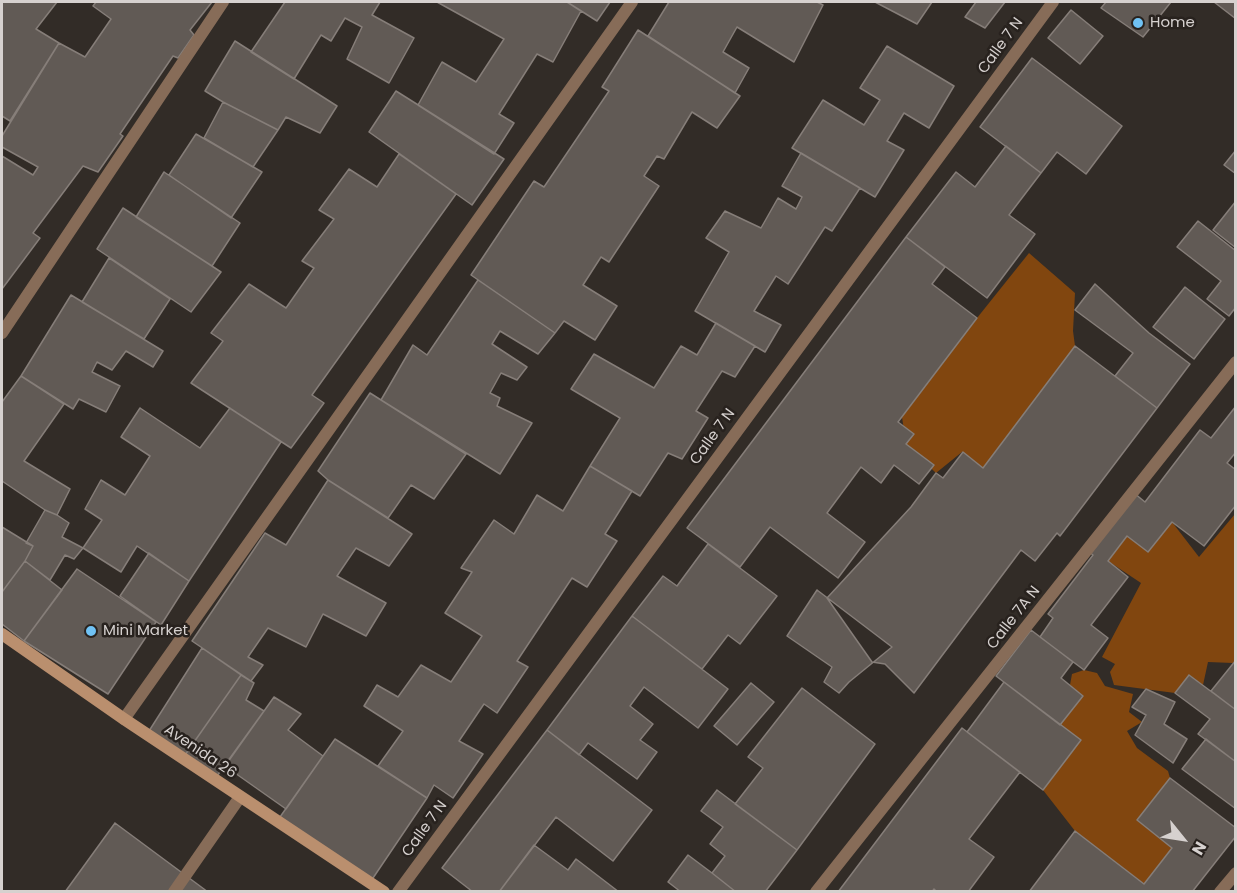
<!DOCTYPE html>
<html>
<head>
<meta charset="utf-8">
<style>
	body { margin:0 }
	#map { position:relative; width:1237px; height:893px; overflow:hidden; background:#322c27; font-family:Poppins,sans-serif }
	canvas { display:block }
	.frame { position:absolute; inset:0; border:3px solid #d6d1cf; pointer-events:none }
	.north { position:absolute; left:1153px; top:809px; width:60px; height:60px; -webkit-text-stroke:4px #28221e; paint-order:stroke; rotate:120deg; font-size:16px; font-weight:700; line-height:24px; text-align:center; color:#d6d1cf }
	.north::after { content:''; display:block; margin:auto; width:21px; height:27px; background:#d6d1cf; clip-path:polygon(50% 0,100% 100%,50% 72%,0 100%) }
</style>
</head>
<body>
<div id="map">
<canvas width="1237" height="893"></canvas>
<div class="frame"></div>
<div class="north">N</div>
</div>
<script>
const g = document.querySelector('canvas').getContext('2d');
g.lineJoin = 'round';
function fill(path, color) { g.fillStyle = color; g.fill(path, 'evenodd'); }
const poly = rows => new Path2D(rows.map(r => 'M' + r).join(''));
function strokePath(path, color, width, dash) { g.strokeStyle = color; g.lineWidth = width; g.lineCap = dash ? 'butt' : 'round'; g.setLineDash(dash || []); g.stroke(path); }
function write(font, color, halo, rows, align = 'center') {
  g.font = font + ' Poppins,sans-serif'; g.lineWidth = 5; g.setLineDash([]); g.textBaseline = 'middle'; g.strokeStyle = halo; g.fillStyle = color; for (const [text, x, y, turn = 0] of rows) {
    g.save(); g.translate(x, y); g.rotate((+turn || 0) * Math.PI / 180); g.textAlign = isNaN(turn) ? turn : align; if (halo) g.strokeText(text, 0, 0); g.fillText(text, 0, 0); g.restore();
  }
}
fill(poly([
	[1029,253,1075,293,1073,331,1075,346,983,468,962,452,936,473,906,444,902,417,977,318],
	[1235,514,1236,660,1233,663,1208,662,1203,685,1189,675,1175,693,1114,685,1110,672,1115,664,1102,657,1141,583,1108,561,1127,536,1148,552,1172,522,1199,557],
	[1084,670,1097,673,1105,686,1133,694,1129,712,1142,722,1127,731,1137,748,1168,771,1170,778,1137,820,1172,848,1144,884,1075,831,1043,790,1060,725,1083,696,1070,685,1072,674]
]), '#81460f');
const building = poly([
	[2,2,57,2,36,29,59,43,10,121,2,116,2,2],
	[96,2,212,2,190,30,194,35,178,58,173,56,120,134,123,136,98,172,83,166,33,233,40,238,2,289,2,156,33,175,38,167,2,147,2,136,59,43,85,57,111,19,93,6,96,2],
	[285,2,380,2,372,15,414,38,389,83,347,59,362,27,345,18,331,41,321,35,294,79,251,52,285,2],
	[437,2,567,2,581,11,553,62,537,54,499,114,514,123,494,154,418,105,442,62,476,82,504,39,437,2],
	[567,2,610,2,597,21,567,2],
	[669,2,817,2,823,5,794,62,737,27,723,52,749,68,735,93,648,36,669,2],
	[875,2,932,2,917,24,875,2],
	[976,2,1005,2,985,28,965,17,976,2],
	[1106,2,1171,2,1143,37,1101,8,1106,2],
	[1214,2,1236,2,1236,19,1214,2],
	[1071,10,1103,36,1080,64,1048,38,1071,10],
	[638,30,740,96,717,128,692,112,664,159,657,156,644,176,659,186,609,262,601,257,583,285,617,306,595,340,564,321,555,333,471,275,534,181,544,187,609,91,602,87,638,30],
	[235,41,337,106,320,133,286,117,278,130,223,102,205,91,235,41],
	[887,46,954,86,929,128,904,113,887,141,904,150,875,197,792,148,823,100,864,125,880,100,860,88,887,46],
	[1032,58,1122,126,1086,174,1057,152,1041,173,980,127,1032,58],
	[396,91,504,159,472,205,369,132,396,91],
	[223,102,278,130,253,167,204,138,223,102],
	[196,134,262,172,231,218,169,175,196,134],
	[1006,146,1041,173,1009,215,1035,234,987,298,906,237,956,172,975,187,1006,146],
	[1236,150,1236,174,1224,165,1236,150],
	[801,153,860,188,832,231,825,227,788,284,776,276,754,311,781,325,765,352,695,311,729,252,706,238,725,211,761,228,778,198,796,209,802,197,782,186,801,153],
	[399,154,456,194,312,395,324,403,291,448,191,383,223,341,211,333,249,284,286,308,314,268,302,261,334,219,319,210,349,169,377,187,399,154],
	[164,172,240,223,212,266,136,217,164,172],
	[1236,201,1236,248,1213,230,1236,201],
	[123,208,221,272,191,312,97,249,123,208],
	[1198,221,1236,251,1236,307,1229,316,1207,299,1221,281,1177,247,1198,221],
	[906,237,945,267,932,284,977,318,898,422,914,434,906,444,934,465,919,484,894,465,881,483,861,467,827,513,865,542,838,578,770,527,740,567,687,528,906,237],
	[109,258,170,299,144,339,82,302,109,258],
	[478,280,555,333,538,354,500,331,492,344,527,367,517,380,501,373,490,393,500,398,497,406,532,423,500,474,381,400,413,345,427,355,478,280],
	[1095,284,1149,333,1190,364,1157,408,1115,376,1133,353,1075,310,1095,284],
	[1185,287,1225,319,1194,359,1153,327,1185,287],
	[71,295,163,351,153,367,126,351,112,370,97,362,92,372,120,386,106,412,79,399,73,409,21,376,71,295],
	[716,323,755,346,735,377,722,371,696,411,708,418,682,459,668,453,640,496,590,466,620,418,571,389,594,354,654,388,681,346,697,355,716,323],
	[1075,346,1157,408,1060,536,1057,533,1035,561,1021,550,914,693,885,664,872,662,827,598,911,507,936,473,943,478,963,452,983,468,1075,346],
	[21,376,64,404,24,461,70,489,57,515,45,510,2,481,2,402,21,376],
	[370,393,466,454,434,499,411,485,388,518,328,480,318,471,370,393],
	[1236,406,1236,452,1227,463,1236,470,1236,505,1204,546,1172,522,1148,552,1127,536,1108,561,1128,577,1091,625,1108,638,1084,670,1040,637,1053,618,1048,614,1093,555,1089,552,1134,493,1145,502,1200,430,1211,438,1236,406],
	[140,408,200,448,230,408,281,442,189,581,137,546,121,572,83,548,102,520,85,509,101,480,125,495,150,456,121,437,140,408],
	[590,466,632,491,605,534,617,541,587,587,572,578,517,661,528,667,497,713,484,704,459,741,483,754,453,798,434,785,427,798,378,766,403,731,364,706,377,685,398,697,421,665,451,682,482,636,445,613,472,572,461,568,494,520,514,534,537,495,563,511,590,466],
	[328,480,412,534,389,566,356,548,337,576,386,603,366,636,323,614,306,647,268,628,248,657,263,665,251,681,192,641,265,533,286,545,328,480],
	[45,510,57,515,69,523,62,537,83,548,74,559,65,555,50,580,25,561,33,546,26,543,45,510],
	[2,527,33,546,25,561,2,592,2,527],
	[708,544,777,596,740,644,728,635,702,669,632,616,663,576,677,586,708,544],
	[149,553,189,581,161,625,120,596,149,553],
	[25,561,62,590,24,641,2,624,2,592,25,561],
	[77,569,156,622,108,694,24,641,77,569],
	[817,590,892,647,849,682,839,693,824,682,832,667,787,636,817,590],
	[632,616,728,689,698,728,644,687,630,706,653,724,640,740,657,752,637,779,588,743,579,755,547,730,632,616],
	[1031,630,1073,662,1061,678,1083,696,1060,725,996,676,1031,630],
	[202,648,241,675,185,755,149,731,202,648],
	[1236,660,1236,710,1211,691,1236,660],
	[241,675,254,683,246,700,264,711,217,776,185,755,241,675],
	[1189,675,1236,710,1236,762,1198,734,1210,719,1175,693,1189,675],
	[1004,682,1081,740,1043,790,967,732,1004,682],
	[751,683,774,702,737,745,714,726,751,683],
	[802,688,875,744,797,850,735,804,763,768,748,757,802,688],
	[1146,689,1175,702,1164,724,1187,739,1173,763,1135,735,1146,715,1132,707,1146,689],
	[274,697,301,714,288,730,323,756,286,809,225,766,274,697],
	[962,728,1020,772,969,839,994,857,968,892,937,892,934,889,932,892,838,892,962,728],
	[547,730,652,810,613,861,556,817,499,892,473,892,442,868,547,730],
	[335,739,427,798,371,881,280,817,335,739],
	[1206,739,1236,762,1236,809,1182,769,1206,739],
	[1170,778,1236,828,1236,836,1192,892,1029,892,1075,831,1144,884,1172,848,1137,820,1170,778],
	[717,790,797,850,765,892,736,892,712,873,725,856,710,844,723,827,701,811,717,790],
	[115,823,208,892,65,892,115,823],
	[534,845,568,870,576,859,619,892,499,892,534,845],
	[688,855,712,873,736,892,681,892,668,882,688,855]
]);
fill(building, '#615a55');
strokePath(building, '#867e79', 1.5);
strokePath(poly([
	[2,333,223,2],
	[124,719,632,2],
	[174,892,240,797],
	[398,892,1053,2],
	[816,892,1236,362],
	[1220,892,1236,873]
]), '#876c58', 12);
strokePath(poly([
	[2,634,124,719,384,892]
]), '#ba8f6e', 12);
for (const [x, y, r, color] of [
	[1138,23,6,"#70c2f4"],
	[91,631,6,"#70c2f4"]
]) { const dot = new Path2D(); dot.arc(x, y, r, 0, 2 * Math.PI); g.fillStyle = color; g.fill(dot); strokePath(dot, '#28221e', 2); }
write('15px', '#d6d1cf', '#28221e', [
	["Home",1150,23],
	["Mini Market",103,631]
], 'left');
write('15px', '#d6d1cf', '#28221e', [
	["Calle 7 N",1001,46,-54],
	["Calle 7 N",713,437,-54],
	["Calle 7A N",1014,618,-52],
	["Avenida 26",200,752,34],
	["Calle 7 N",425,829,-54]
]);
</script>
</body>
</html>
